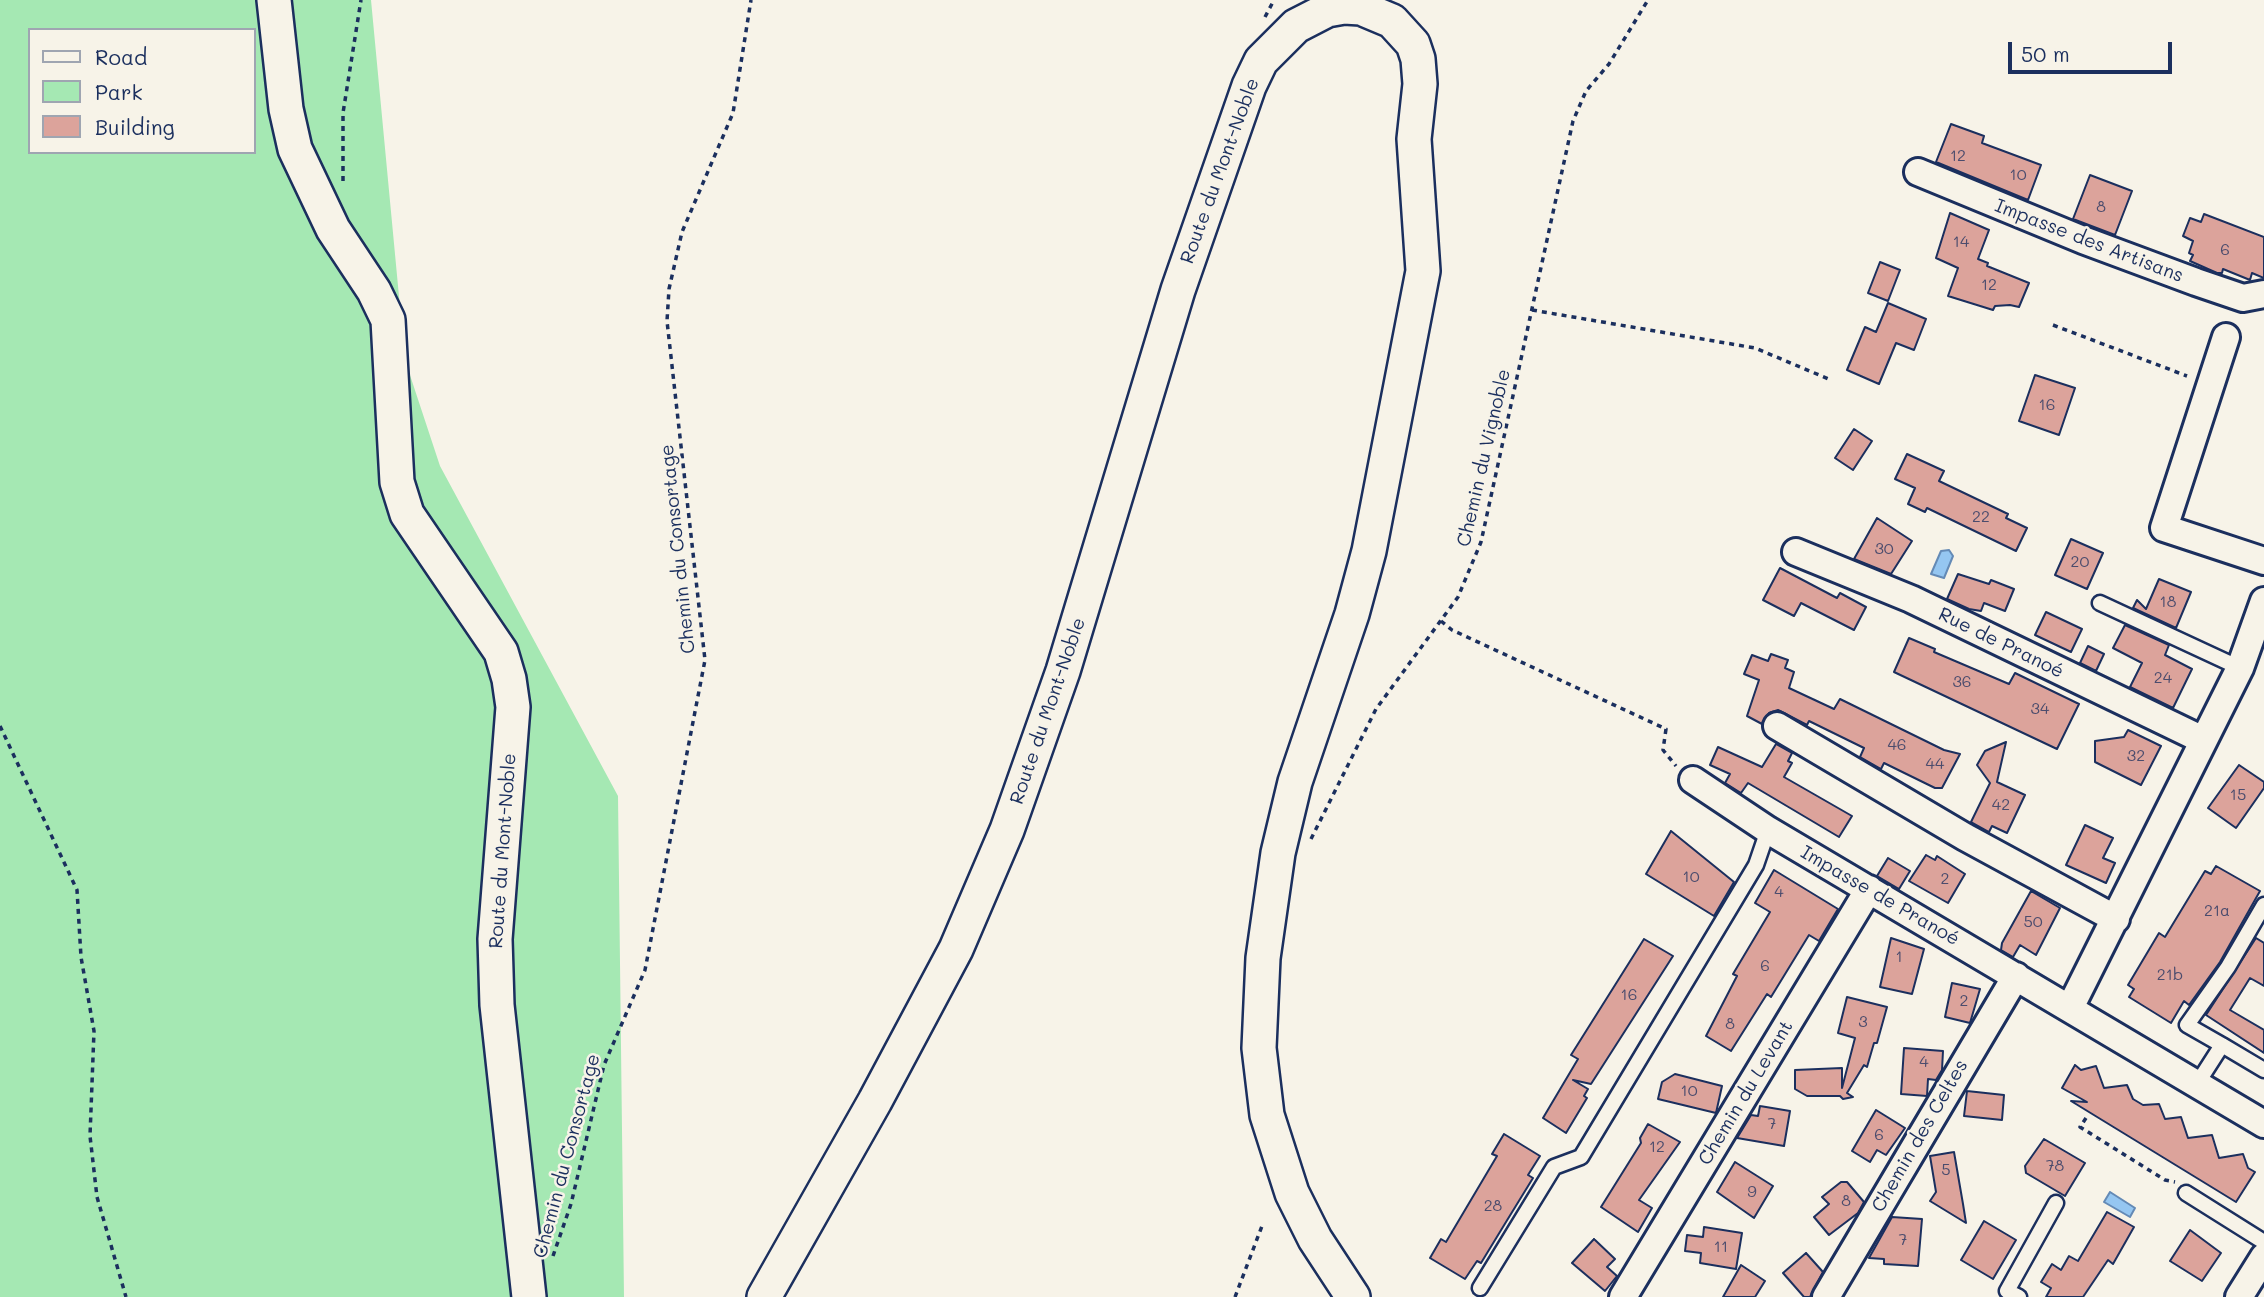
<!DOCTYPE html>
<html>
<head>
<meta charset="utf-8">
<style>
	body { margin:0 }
	#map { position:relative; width:2264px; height:1297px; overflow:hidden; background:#f7f3e8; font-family:Mali,sans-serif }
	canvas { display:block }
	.legend { position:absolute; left:28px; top:28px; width:228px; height:126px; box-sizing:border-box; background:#f7f3e8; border:2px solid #9fa5b1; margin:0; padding:9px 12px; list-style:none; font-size:21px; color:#1b2f5e }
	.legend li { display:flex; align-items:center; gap:14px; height:35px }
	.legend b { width:35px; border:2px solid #9fa5b1 }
	.scale { position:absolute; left:2008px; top:42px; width:164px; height:32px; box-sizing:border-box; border:4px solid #1b2f5e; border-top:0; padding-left:9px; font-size:21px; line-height:24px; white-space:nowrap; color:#1b2f5e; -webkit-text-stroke:5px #f7f3e8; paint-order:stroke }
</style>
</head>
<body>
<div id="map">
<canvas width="2264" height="1297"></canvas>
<ul class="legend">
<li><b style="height:9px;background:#f7f3e8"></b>Road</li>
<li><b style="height:19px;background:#a5e8b3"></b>Park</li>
<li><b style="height:19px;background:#dca39b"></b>Building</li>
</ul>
<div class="scale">50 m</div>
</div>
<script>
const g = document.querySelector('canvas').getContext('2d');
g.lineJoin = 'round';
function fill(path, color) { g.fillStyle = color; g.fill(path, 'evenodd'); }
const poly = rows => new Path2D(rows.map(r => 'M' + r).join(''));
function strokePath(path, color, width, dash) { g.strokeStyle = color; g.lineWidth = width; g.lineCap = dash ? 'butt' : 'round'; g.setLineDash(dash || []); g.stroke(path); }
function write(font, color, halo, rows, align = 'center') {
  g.font = font + ' Mali,sans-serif'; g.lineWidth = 5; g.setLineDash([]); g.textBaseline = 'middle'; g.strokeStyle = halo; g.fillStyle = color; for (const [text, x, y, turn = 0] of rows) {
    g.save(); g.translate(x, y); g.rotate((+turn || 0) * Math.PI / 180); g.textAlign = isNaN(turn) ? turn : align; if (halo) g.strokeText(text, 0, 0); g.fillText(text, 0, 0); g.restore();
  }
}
fill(poly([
	[0,0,371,0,405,360,440,466,618,796,624,1297,0,1297],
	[30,30,254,30,254,152,30,152]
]), '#a5e8b3');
const water = poly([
	[1949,550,1953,556,1944,578,1931,574,1941,551,1949,550],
	[2110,1192,2135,1208,2130,1217,2104,1202,2110,1192]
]);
fill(water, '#95c6f1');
strokePath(water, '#648ab6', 2);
const building = poly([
	[1951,124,1984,136,1982,143,2041,165,2028,200,1936,162,1951,124],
	[2090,175,2132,191,2115,235,2073,219,2090,175],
	[1950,213,1989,230,1978,259,1988,263,1987,266,2029,283,2019,307,2010,305,1995,306,1993,310,1948,296,1958,268,1936,258,1950,213],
	[2204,214,2264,237,2264,278,2252,273,2250,280,2223,269,2222,273,2217,273,2190,261,2193,255,2189,253,2193,241,2183,236,2190,218,2201,222,2204,214],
	[1880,262,1900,270,1888,301,1868,293,1880,262],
	[1888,303,1926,319,1914,350,1896,343,1879,384,1847,370,1865,327,1876,332,1888,303],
	[2035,375,2075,388,2059,435,2019,421,2035,375],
	[1854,429,1872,441,1853,470,1835,458,1854,429],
	[1907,454,1944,471,1939,481,2008,514,2006,518,2027,528,2016,551,1927,508,1925,512,1908,504,1915,488,1895,479,1907,454],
	[1877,518,1912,541,1891,574,1854,559,1877,518],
	[2071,539,2103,553,2087,589,2055,575,2071,539],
	[1780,568,1837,598,1840,593,1866,607,1854,630,1801,603,1794,616,1763,600,1780,568],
	[1958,574,1989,584,1991,580,2014,589,2005,611,1984,603,1981,611,1969,609,1947,599,1958,574],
	[2159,579,2191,592,2176,628,2133,608,2137,600,2146,609,2159,579],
	[2046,612,2082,629,2071,652,2035,635,2046,612],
	[2125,625,2169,645,2165,655,2192,669,2173,708,2130,687,2142,663,2113,648,2125,625],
	[1909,638,1935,649,1934,652,2009,684,2015,673,2079,704,2057,749,1894,672,1909,638],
	[2088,646,2104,654,2096,671,2080,663,2088,646],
	[1771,654,1788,660,1785,668,1794,672,1789,688,1834,709,1840,699,1944,750,1960,754,1942,788,1935,788,1884,763,1881,769,1860,757,1864,748,1809,721,1807,725,1778,710,1769,713,1762,724,1747,716,1759,680,1744,674,1752,655,1768,661,1771,654],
	[2128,730,2161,746,2141,785,2095,762,2095,741,2124,737,2128,730],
	[2006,742,1997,782,2025,795,2007,833,1992,826,1989,832,1971,822,1990,783,1977,765,1985,751,2006,742],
	[1776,744,1792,753,1788,761,1792,763,1784,777,1852,816,1839,837,1748,783,1741,793,1725,783,1730,774,1710,765,1718,747,1762,767,1776,744],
	[2239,765,2264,782,2264,788,2236,828,2208,808,2239,765],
	[2085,825,2113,838,2103,858,2115,863,2106,883,2066,865,2085,825],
	[1671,831,1734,882,1714,916,1646,874,1671,831],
	[1926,855,1935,860,1937,856,1965,874,1948,903,1909,881,1926,855],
	[1888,858,1910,871,1899,889,1877,876,1888,858],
	[2216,866,2260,891,2220,962,2189,1005,2184,1001,2171,1023,2129,997,2134,989,2128,985,2159,933,2165,937,2205,871,2211,874,2216,866],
	[1774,870,1838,909,1819,941,1809,935,1771,997,1767,994,1731,1051,1706,1036,1737,976,1733,974,1770,912,1755,903,1774,870],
	[2031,891,2060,908,2036,955,2020,945,2013,957,2001,950,2002,943,2031,891],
	[1891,938,1924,949,1912,994,1880,987,1891,938],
	[2256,938,2264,943,2264,986,2250,978,2230,1010,2264,1030,2264,1053,2206,1015,2256,938],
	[1644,939,1673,956,1591,1084,1573,1080,1588,1089,1584,1096,1587,1098,1566,1133,1543,1118,1578,1059,1571,1055,1644,939],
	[1952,983,1980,989,1970,1023,1945,1017,1952,983],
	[1847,997,1887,1007,1877,1043,1874,1043,1867,1067,1864,1065,1847,1093,1853,1097,1843,1099,1840,1096,1807,1096,1795,1089,1795,1070,1842,1068,1842,1088,1855,1038,1838,1033,1847,997],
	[1904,1048,1943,1051,1942,1070,1936,1080,1928,1079,1927,1096,1901,1094,1904,1048],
	[2075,1065,2081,1070,2096,1066,2104,1088,2127,1085,2133,1099,2143,1105,2159,1104,2165,1119,2181,1117,2188,1138,2212,1135,2219,1158,2243,1154,2248,1168,2255,1172,2236,1202,2071,1101,2087,1102,2062,1088,2075,1065],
	[1675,1074,1722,1086,1716,1113,1658,1099,1662,1082,1675,1074],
	[1967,1091,2004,1095,2002,1120,1964,1116,1967,1091],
	[1760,1106,1790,1111,1784,1146,1737,1138,1751,1115,1758,1116,1760,1106],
	[1876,1110,1905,1128,1886,1155,1877,1150,1870,1162,1852,1151,1876,1110],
	[1648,1124,1680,1142,1639,1200,1652,1208,1638,1232,1601,1207,1641,1143,1640,1138,1648,1124],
	[1504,1134,1540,1156,1528,1175,1533,1178,1506,1222,1481,1263,1477,1261,1465,1279,1430,1258,1441,1239,1446,1242,1497,1156,1492,1154,1504,1134],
	[2044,1139,2085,1163,2065,1196,2026,1173,2025,1166,2044,1139],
	[1954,1152,1963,1204,1966,1223,1930,1201,1936,1192,1930,1156,1954,1152],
	[1735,1162,1773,1186,1754,1218,1717,1192,1735,1162],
	[1841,1182,1847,1182,1864,1202,1858,1213,1829,1235,1814,1217,1829,1204,1822,1197,1841,1182],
	[2107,1212,2134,1227,2113,1264,2108,1260,2083,1297,2046,1297,2051,1288,2041,1282,2052,1264,2061,1270,2069,1256,2078,1261,2107,1212],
	[1892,1217,1922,1219,1918,1266,1884,1264,1884,1259,1869,1258,1892,1217],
	[1984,1221,2016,1240,1993,1279,1961,1260,1984,1221],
	[1704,1227,1742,1233,1736,1269,1700,1263,1701,1253,1685,1251,1687,1235,1703,1237,1704,1227],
	[2190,1230,2221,1253,2202,1281,2170,1261,2190,1230],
	[1594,1239,1615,1259,1607,1267,1617,1276,1605,1291,1572,1263,1594,1239],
	[1806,1253,1823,1272,1810,1297,1804,1297,1783,1273,1806,1253],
	[1741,1265,1765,1281,1755,1297,1723,1297,1741,1265]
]);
fill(building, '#dca39b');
strokePath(building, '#1b2f5e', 2);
const service = poly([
	[2100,603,2240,668],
	[2222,1045,2264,1070],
	[2197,1084,2222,1045,2187,1025,2228,967,2264,905],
	[2186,1193,2264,1242],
	[1480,1288,1554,1167,1581,1157,1756,865,1768,830],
	[2019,1297,2007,1291,2056,1203]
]);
const minor = poly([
	[1918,172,2083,240,2196,282,2243,298,2264,294],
	[2226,337,2164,528,2264,561],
	[1796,552,1911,599,2203,740],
	[1777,726,1965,837,2116,919],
	[1693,780,1768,830,2264,1124],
	[2070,1008,2240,668,2264,601],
	[1623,1297,1869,889],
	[1826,1297,2016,976],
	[2239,1297,2264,1257]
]);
const tertiary = poly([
	[274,0,286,109,295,149,333,229,374,291,388,320,397,482,407,514,501,652,509,679,513,707,495,939,497,1005,529,1297],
	[764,1297,875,1101,956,949,1007,830,1063,671,1178,290,1249,86,1261,61,1296,26,1327,10,1344,7,1361,8,1392,21,1413,44,1418,59,1420,84,1414,139,1423,271,1369,551,1352,614,1295,782,1278,853,1263,958,1259,1048,1267,1115,1292,1193,1315,1239,1353,1297]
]);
strokePath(service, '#1b2f5e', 19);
strokePath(minor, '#1b2f5e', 32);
strokePath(tertiary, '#1b2f5e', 38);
strokePath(poly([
	[1265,17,1274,0],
	[343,181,343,113,361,0],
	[1532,310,1755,348,1831,380],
	[2053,325,2187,376],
	[1441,621,1452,630,1666,729,1663,750,1676,766],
	[0,726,77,890,81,957,94,1031,90,1136,97,1197,126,1297],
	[1311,839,1376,709,1458,597,1481,542,1573,121,1586,91,1609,64,1648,0],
	[2086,1118,2080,1127,2165,1180,2175,1182],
	[553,1256,571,1204,604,1065,645,970,705,660,667,321,669,289,682,232,733,113,751,0],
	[1235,1297,1262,1226]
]), '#1b2f5e', 3.5, [5, 5]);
strokePath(service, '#f7f3e8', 14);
strokePath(minor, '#f7f3e8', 26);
strokePath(tertiary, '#f7f3e8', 33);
write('16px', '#4b4c6d', null, [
	["12",1958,156],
	["10",2018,175],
	["8",2101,207],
	["14",1961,242],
	["6",2225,250],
	["12",1989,285],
	["16",2047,405],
	["22",1981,517],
	["30",1884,549],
	["20",2080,562],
	["18",2168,602],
	["24",2163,678],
	["36",1962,682],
	["34",2040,709],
	["46",1897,745],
	["32",2136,756],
	["44",1935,764],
	["15",2238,795],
	["42",2001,805],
	["10",1691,877],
	["2",1945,879],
	["4",1779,892],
	["21a",2217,911],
	["50",2033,922],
	["1",1899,957],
	["6",1765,966],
	["21b",2170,975],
	["16",1629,995],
	["2",1964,1001],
	["3",1863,1022],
	["8",1730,1024],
	["4",1924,1062],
	["10",1689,1091],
	["7",1772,1124],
	["6",1879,1135],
	["12",1657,1147],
	["78",2055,1166],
	["5",1946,1170],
	["9",1752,1192],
	["8",1846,1201],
	["28",1493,1206],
	["7",1903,1240],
	["11",1721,1247]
]);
write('19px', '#1b2f5e', '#f7f3e8', [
	["Route du Mont-Noble",1220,171,-70],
	["Impasse des Artisans",2089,241,21],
	["Chemin du Vignoble",1484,458,-77],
	["Chemin du Consortage",678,549,-96],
	["Rue de Pranoé",2001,643,26],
	["Route du Mont-Noble",1048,711,-71],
	["Route du Mont-Noble",503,851,-86],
	["Impasse de Pranoé",1880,896,30],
	["Chemin du Levant",1746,1093,-59],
	["Chemin des Celtes",1920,1136,-60],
	["Chemin du Consortage",567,1156,-75]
]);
</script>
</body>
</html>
